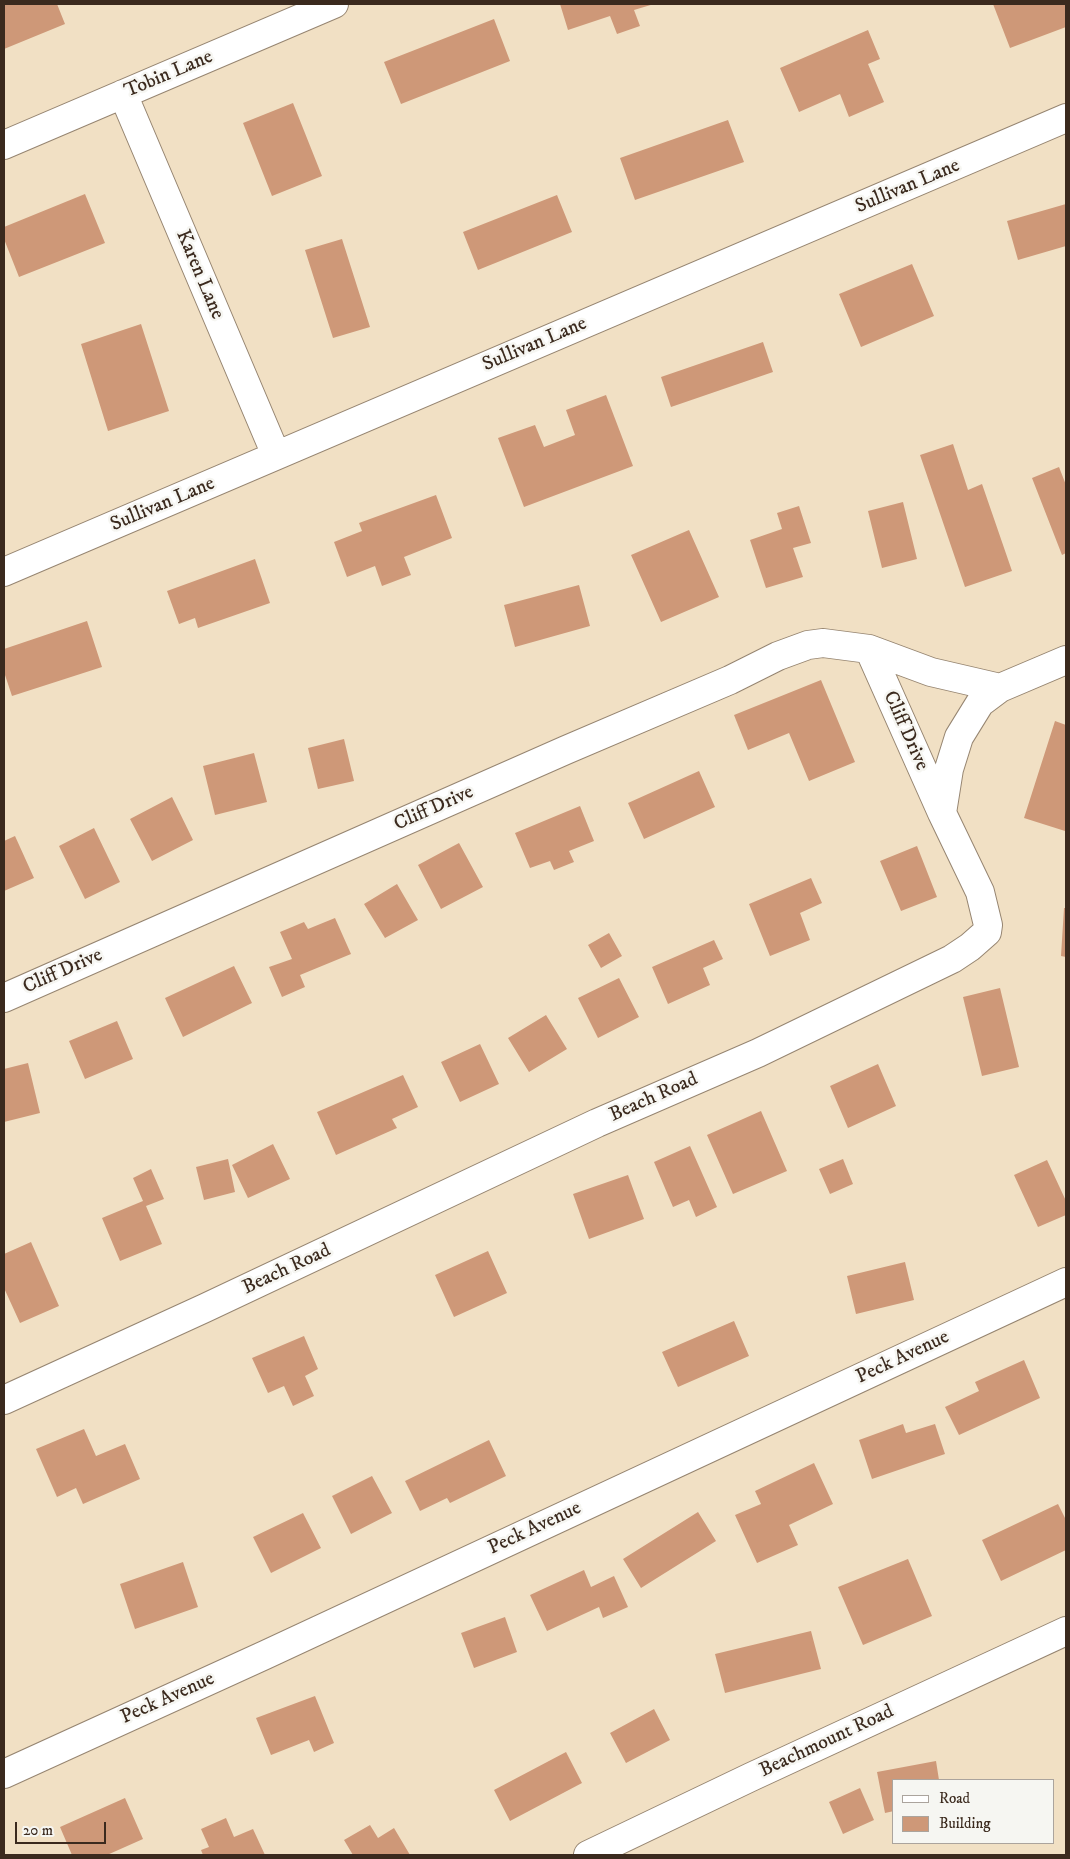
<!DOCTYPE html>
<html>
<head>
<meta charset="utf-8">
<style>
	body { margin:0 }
	#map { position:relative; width:1070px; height:1859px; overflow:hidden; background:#f1e0c4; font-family:"IM FELL DW Pica",serif }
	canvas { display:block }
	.frame { position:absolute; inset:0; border:5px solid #3b2a1e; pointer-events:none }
	.legend { position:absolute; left:892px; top:1779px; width:162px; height:65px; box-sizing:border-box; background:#f6f6f2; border:1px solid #aba49d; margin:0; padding:6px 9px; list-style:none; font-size:15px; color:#3b2a1e }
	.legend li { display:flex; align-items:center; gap:10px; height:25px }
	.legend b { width:25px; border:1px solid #aba49d }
	.scale { position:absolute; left:15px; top:1822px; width:91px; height:22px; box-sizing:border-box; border:2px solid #3b2a1e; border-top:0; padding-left:6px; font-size:15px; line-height:18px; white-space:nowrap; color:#3b2a1e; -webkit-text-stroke:4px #f6f6f2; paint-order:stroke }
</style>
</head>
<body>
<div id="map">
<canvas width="1070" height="1859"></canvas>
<div class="frame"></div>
<ul class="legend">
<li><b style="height:6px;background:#fff"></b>Road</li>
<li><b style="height:14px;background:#ce9878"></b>Building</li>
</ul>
<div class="scale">20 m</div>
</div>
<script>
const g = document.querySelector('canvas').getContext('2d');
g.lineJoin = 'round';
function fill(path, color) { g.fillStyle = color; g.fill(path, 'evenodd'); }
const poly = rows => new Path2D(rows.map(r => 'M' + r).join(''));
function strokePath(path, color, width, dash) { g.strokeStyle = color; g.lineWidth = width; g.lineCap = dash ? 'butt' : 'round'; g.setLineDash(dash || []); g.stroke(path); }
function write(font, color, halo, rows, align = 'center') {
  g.font = font + ' "IM FELL DW Pica",serif'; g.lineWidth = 5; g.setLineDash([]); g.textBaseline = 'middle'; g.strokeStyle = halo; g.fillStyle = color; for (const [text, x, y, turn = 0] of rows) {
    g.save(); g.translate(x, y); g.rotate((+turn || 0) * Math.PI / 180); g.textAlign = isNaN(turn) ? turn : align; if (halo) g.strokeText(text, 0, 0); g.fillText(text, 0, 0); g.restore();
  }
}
fill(poly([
	[4,4,57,4,65,24,4,49],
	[560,4,654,4,634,10,640,26,617,34,610,16,568,30],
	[993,4,1066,4,1066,27,1010,48],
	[494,19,510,61,401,104,384,62],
	[868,30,880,59,868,64,884,102,849,117,840,94,799,112,780,68],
	[293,103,322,176,272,196,243,123],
	[728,120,744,162,635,200,620,158],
	[85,194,105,243,19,277,4,239,4,227],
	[557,195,572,232,478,270,463,232],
	[1066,204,1066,246,1018,260,1007,221],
	[342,239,370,327,333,338,305,250],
	[912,264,934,316,861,347,839,294],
	[141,324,169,411,108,431,81,344],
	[763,342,773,372,671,407,661,377],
	[606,395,633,466,524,507,498,438,535,425,544,447,575,435,566,410],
	[953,444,968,490,982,484,1012,571,965,587,920,455],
	[1059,467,1066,485,1066,553,1062,555,1032,478],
	[436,495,452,538,404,557,411,575,382,586,375,566,347,577,334,542,362,531,359,523],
	[903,502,917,559,882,568,868,511],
	[799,506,811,543,793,548,803,577,766,588,750,540,782,529,777,513],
	[689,530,719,597,661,622,631,555],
	[255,559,270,603,198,628,195,618,179,624,167,591],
	[579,585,590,626,515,647,504,605],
	[87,621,102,667,12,696,4,672,4,649],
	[821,680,855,762,809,781,789,733,748,750,734,715],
	[1055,721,1066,725,1065,831,1024,818],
	[344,739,354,781,318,789,308,748],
	[254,753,267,802,215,815,203,766],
	[699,771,715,807,644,839,628,803],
	[172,797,193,840,152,861,130,819],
	[580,806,594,841,569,851,574,862,554,870,550,861,530,868,515,833],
	[94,828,120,882,85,899,59,846],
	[15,836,34,878,4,891,4,841],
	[459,843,483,887,441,909,418,865],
	[917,846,937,897,901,911,880,861],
	[811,878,822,903,800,913,810,940,770,956,749,904],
	[397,884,418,920,385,938,364,904],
	[1064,908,1066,908,1066,957,1061,956],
	[335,918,351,954,300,975,305,987,282,997,269,967,292,959,280,932,304,922,308,929],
	[609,933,622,956,601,968,588,945],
	[714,940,723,959,703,968,710,985,668,1004,652,967],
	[234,966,252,1003,183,1037,165,998],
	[619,978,639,1017,598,1038,578,998],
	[1000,988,1019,1067,982,1076,963,997],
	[546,1015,567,1049,529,1072,508,1038],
	[117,1021,133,1059,85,1079,69,1041],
	[480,1044,499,1084,460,1102,441,1062],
	[28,1063,40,1113,4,1122,4,1069],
	[878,1064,896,1106,848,1128,830,1086],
	[403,1075,418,1107,392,1119,397,1128,336,1155,317,1112],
	[761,1111,787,1171,733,1194,707,1135],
	[273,1144,290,1179,248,1198,232,1165],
	[690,1146,717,1207,696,1217,689,1200,673,1207,654,1162],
	[228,1159,235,1192,204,1200,196,1167],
	[843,1159,853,1184,830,1194,819,1169],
	[1047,1160,1066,1201,1066,1215,1038,1227,1014,1175],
	[151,1169,164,1199,146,1206,162,1244,120,1261,102,1218,143,1201,133,1178],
	[628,1175,644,1219,589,1239,573,1194],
	[31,1242,59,1306,20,1323,4,1288,4,1254],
	[488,1251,507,1293,454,1317,435,1275],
	[905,1262,914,1300,856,1314,847,1276],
	[734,1321,749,1356,678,1387,662,1352],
	[304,1336,318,1369,305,1376,314,1396,293,1406,284,1386,268,1393,252,1358],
	[1024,1360,1040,1398,959,1435,945,1407,979,1391,975,1382],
	[903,1424,906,1433,935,1424,945,1454,872,1479,859,1440],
	[84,1429,96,1456,125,1444,140,1479,83,1504,76,1488,57,1497,36,1449],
	[489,1440,506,1476,450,1503,447,1498,420,1511,405,1481],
	[814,1463,833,1504,789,1525,798,1545,757,1563,735,1515,761,1504,755,1491],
	[372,1476,392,1513,351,1534,332,1496],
	[1058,1504,1066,1520,1066,1550,1001,1581,982,1540],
	[698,1512,716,1541,641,1588,623,1559],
	[303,1513,321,1548,271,1573,253,1537],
	[908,1559,932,1616,863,1645,838,1587],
	[183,1562,198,1607,135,1629,120,1584],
	[584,1570,591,1587,614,1576,628,1607,603,1618,599,1607,547,1631,530,1595],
	[505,1617,517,1652,474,1668,461,1633],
	[811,1631,821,1669,725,1693,715,1654],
	[315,1696,334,1743,314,1752,309,1740,271,1755,256,1718],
	[654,1709,670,1740,626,1763,610,1733],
	[566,1752,582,1783,510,1821,494,1790],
	[936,1761,939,1780,894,1780,894,1811,885,1813,877,1772],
	[860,1788,874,1820,843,1834,829,1802],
	[125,1798,143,1839,107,1855,72,1855,60,1827],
	[226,1818,234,1837,253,1829,265,1855,203,1855,201,1850,209,1847,201,1829],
	[370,1825,378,1838,394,1828,410,1855,353,1855,344,1840]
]), '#ce9878');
const minor = poly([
	[123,94,276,455],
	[4,145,334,4],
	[4,572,1066,118],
	[869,649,942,813],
	[4,998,566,750,730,680,778,656,808,645,823,643,869,649,931,672,1000,688],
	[4,1400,205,1308,597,1123,758,1053,952,959,970,947,987,932,988,925,980,892,942,813,949,769,959,737,980,703,1000,688,1066,660],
	[4,1774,265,1655,1066,1282],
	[588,1855,751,1777,1066,1631]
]);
strokePath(minor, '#968571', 30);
strokePath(minor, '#fff', 28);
write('20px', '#3b2a1e', '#f6f6f2', [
	["Tobin Lane",169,75,-23],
	["Sullivan Lane",908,187,-23],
	["Karen Lane",199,275,67],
	["Sullivan Lane",535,345,-23],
	["Sullivan Lane",163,505,-23],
	["Cliff Drive",905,731,66],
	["Cliff Drive",434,809,-24],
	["Cliff Drive",63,972,-24],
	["Beach Road",654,1098,-24],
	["Beach Road",287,1270,-25],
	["Peck Avenue",903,1358,-25],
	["Peck Avenue",535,1529,-25],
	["Peck Avenue",168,1699,-24],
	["Beachmount Road",827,1742,-25]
]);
</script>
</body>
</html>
